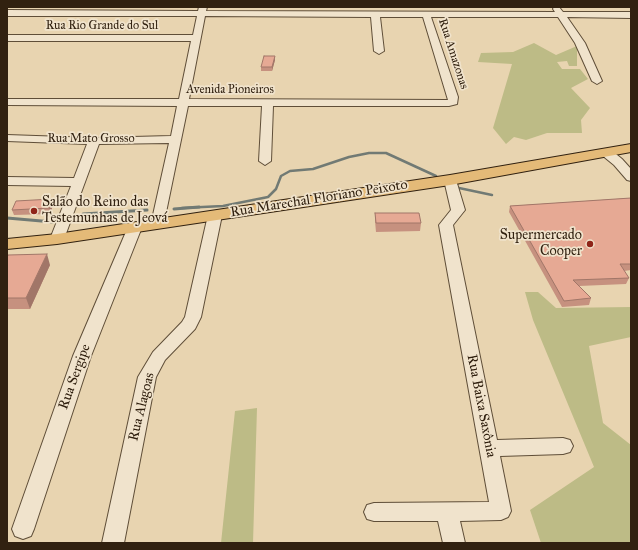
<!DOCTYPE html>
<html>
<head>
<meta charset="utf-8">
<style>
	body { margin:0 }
	#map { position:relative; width:638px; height:550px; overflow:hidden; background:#e8d4b0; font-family:"IM FELL Great Primer",serif }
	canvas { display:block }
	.frame { position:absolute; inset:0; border:8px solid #312110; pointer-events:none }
</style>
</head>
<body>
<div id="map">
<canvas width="638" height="550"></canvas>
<div class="frame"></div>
</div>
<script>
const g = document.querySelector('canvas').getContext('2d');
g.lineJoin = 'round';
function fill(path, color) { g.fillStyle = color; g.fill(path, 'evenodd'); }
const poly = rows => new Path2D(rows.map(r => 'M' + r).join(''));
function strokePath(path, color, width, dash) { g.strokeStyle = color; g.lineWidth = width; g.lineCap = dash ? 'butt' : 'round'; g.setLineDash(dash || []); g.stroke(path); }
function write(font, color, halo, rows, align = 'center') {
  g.font = font + ' "IM FELL Great Primer",serif'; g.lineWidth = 3.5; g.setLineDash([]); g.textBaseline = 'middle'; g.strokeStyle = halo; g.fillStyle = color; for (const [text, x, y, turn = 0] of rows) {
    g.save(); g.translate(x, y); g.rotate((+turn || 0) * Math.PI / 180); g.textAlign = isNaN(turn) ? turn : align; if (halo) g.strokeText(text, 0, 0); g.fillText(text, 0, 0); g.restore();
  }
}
fill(poly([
	[534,43,556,55,577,46,577,66,569,66,567,61,557,62,562,69,580,69,588,79,571,88,590,108,581,120,582,133,547,133,526,140,514,137,506,144,493,128,512,64,478,62,481,53,513,52],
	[525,292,538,292,556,308,631,307,631,337,589,346,603,423,631,445,631,543,541,543,530,510,594,467,533,320],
	[257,408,253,543,221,543,235,411]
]), '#bdbb86');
strokePath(poly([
	[459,188,492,195],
	[182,208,223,206,268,197,276,189,281,176,290,171,313,169,349,157,369,153,386,153,436,176]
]), '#717a74', 2.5);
strokePath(poly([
	[174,209,199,207],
	[83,214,147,210],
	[7,218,53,222]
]), '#717a74', 3);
const minor = poly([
	[199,7,207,7,206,11,555,12,553,9,554,7,559,7,563,12,631,12,631,18,567,17,585,43,602,81,597,84,592,81,575,43,558,17,431,17,458,97,457,104,449,106,273,106,271,161,265,165,259,161,262,106,188,106,163,227,158,228,153,227,151,224,169,143,99,144,64,239,62,242,52,242,50,239,71,186,7,185,7,177,74,178,87,144,7,141,7,135,94,138,171,136,177,106,7,105,7,99,179,99,191,41,7,41,7,35,193,35,197,16,7,16,7,10,198,11,199,7],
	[205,16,371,17,374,51,379,54,384,51,380,17,423,17,448,100,189,99,205,16],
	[607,149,611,150,622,159,631,169,631,181,627,180,614,165,603,156,601,153,607,149],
	[450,176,456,180,465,210,453,225,497,440,563,438,570,440,573,446,570,452,563,454,500,456,511,511,508,517,501,520,460,521,465,543,443,543,438,521,374,521,367,519,364,512,367,505,374,503,489,502,439,225,451,210,444,180,450,176],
	[215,211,220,212,222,215,201,317,195,329,165,360,156,377,124,543,102,543,138,377,153,352,182,322,185,317,208,215,210,212,215,211],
	[135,223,140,224,142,227,91,356,34,529,31,536,23,539,15,536,12,529,73,356,128,227,130,224,135,223]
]);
const major = poly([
	[631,144,631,152,450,185,57,244,7,249,7,239,57,234,450,175,631,144]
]);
strokePath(minor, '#5f4e38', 2);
strokePath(major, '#312110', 2);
fill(minor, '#f0e3cc');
fill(major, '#e4ba78');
fill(poly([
	[275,56,275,60,272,71,261,71,261,67],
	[631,198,631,270,624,271,629,278,626,284,579,286,591,298,589,305,562,307,509,212,510,206],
	[52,199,53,205,50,214,14,215,12,210],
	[375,213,421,223,420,231,376,232,375,221],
	[7,258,50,265,30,309,7,309]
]), '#c6917f');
fill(poly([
	[275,56,275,60,272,71,272,67],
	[52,199,53,205,50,214,49,208],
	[47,254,50,265,30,309,26,298]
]), '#a17668');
const building = poly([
	[264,56,275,56,272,67,261,67,264,56],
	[631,198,631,264,620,264,629,278,573,280,591,298,564,301,510,206,631,198],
	[52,199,49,208,12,210,16,201,52,199],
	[375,213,419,213,421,223,376,223,375,213],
	[47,254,26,298,7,298,7,258,8,255,47,254]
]);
fill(building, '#e6a994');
strokePath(building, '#a17668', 1);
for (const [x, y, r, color] of [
	[34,211,4,"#8f2418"],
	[590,244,4,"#8f2418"]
]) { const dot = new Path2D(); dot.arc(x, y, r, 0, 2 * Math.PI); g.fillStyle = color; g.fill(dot); strokePath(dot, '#f0e3cc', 1.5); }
write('12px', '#312110', '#f0e3cc', [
	["Rua Rio Grande do Sul",102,26],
	["Rua Amazonas",453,54,72],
	["Avenida Pioneiros",230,90],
	["Rua Mato Grosso",91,139]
]);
write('14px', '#312110', '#f0e3cc', [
	["Rua Marechal Floriano Peixoto",319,199,-9],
	["Rua Sergipe",75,377,-70],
	["Rua Baixa Saxônia",481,406,79],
	["Rua Alagoas",142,407,-76]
]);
write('14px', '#312110', '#f0e3cc', [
	["Salão do Reino das",42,203],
	["Testemunhas de Jeová",42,219],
	["Supermercado",582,236,"right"],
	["Cooper",582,252,"right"]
], 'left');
</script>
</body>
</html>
